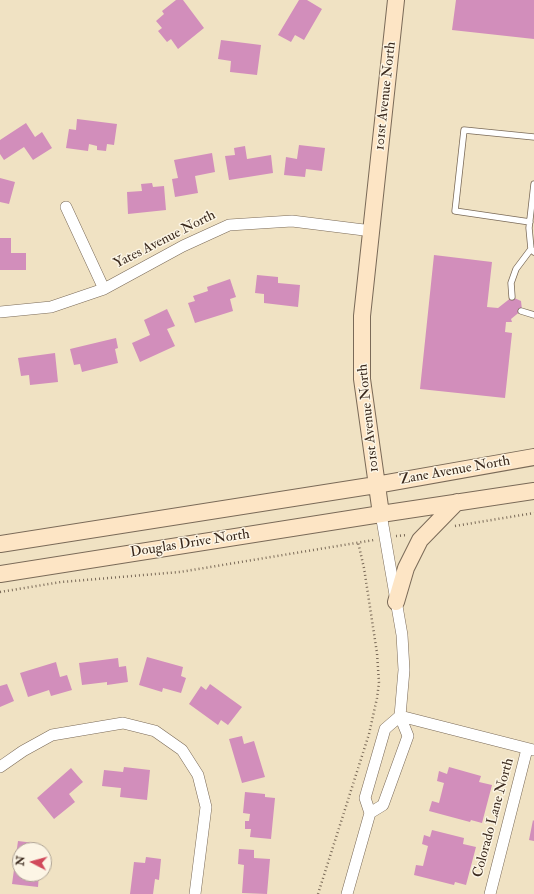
<!DOCTYPE html>
<html>
<head>
<meta charset="utf-8">
<style>
	body { margin:0 }
	#map { position:relative; width:534px; height:894px; overflow:hidden; background:#f0e2c3; font-family:"IM FELL Double Pica",serif }
	canvas { display:block }
	.north { position:absolute; left:12px; top:842px; width:40px; height:40px; box-sizing:border-box; background:#fcf5e5; border:1px solid #afa495; border-radius:50%; rotate:276deg; font-size:11px; font-weight:700; line-height:16px; text-align:center; color:#3b2a1e }
	.north::after { content:''; display:block; margin:auto; width:14px; height:18px; background:#d1495b; clip-path:polygon(50% 0,100% 100%,50% 72%,0 100%) }
</style>
</head>
<body>
<div id="map">
<canvas width="534" height="894"></canvas>
<div class="north">N</div>
</div>
<script>
const g = document.querySelector('canvas').getContext('2d');
g.lineJoin = 'round';
function fill(path, color) { g.fillStyle = color; g.fill(path, 'evenodd'); }
const poly = rows => new Path2D(rows.map(r => 'M' + r).join(''));
function strokePath(path, color, width, dash) { g.strokeStyle = color; g.lineWidth = width; g.lineCap = dash ? 'butt' : 'round'; g.setLineDash(dash || []); g.stroke(path); }
function write(font, color, halo, rows, align = 'center') {
  g.font = font + ' "IM FELL Double Pica",serif'; g.lineWidth = 3; g.setLineDash([]); g.textBaseline = 'middle'; g.strokeStyle = halo; g.fillStyle = color; for (const [text, x, y, turn = 0] of rows) {
    g.save(); g.translate(x, y); g.rotate((+turn || 0) * Math.PI / 180); g.textAlign = isNaN(turn) ? turn : align; if (halo) g.strokeText(text, 0, 0); g.fillText(text, 0, 0); g.restore();
  }
}
fill(poly([
	[176,0,183,0,204,28,178,49,171,39,167,42,158,31,162,28,156,21,164,14,162,11],
	[299,0,307,0,322,9,304,40,295,35,291,42,278,35],
	[456,0,534,0,534,39,452,30],
	[221,40,261,45,257,75,230,72,231,61,218,59],
	[77,119,117,124,114,145,107,144,106,151,97,150,97,146,89,144,88,151,66,148,69,129,76,130],
	[26,123,35,137,42,132,52,148,33,160,24,147,4,160,0,154,0,140],
	[299,145,325,148,322,171,306,169,305,177,284,175,286,157,297,159],
	[245,146,247,159,271,155,273,173,229,180,225,156,235,155,234,148],
	[212,153,215,172,195,176,198,193,175,197,172,179,178,178,174,160],
	[0,178,15,182,9,204,0,202],
	[152,183,153,187,164,186,166,210,128,214,127,192,142,191,141,184],
	[0,238,11,238,11,253,26,253,26,270,0,270],
	[434,255,492,262,487,307,498,308,512,297,521,301,522,310,511,319,512,322,506,322,505,332,512,333,505,398,420,389],
	[257,275,278,277,278,283,300,285,298,307,264,303,264,294,255,293],
	[230,279,236,297,230,299,233,311,195,323,188,303,195,301,193,296,208,291,207,287],
	[167,309,175,326,167,329,175,346,140,362,132,343,150,335,144,320],
	[116,338,118,348,115,349,118,363,82,372,80,364,74,365,70,349],
	[55,353,58,382,30,385,29,375,21,376,18,358],
	[147,657,183,667,181,676,186,678,181,693,163,688,162,692,139,685],
	[118,658,119,667,126,666,128,682,107,685,107,682,82,685,79,663],
	[56,662,60,677,67,675,72,690,51,696,49,690,28,697,20,673],
	[7,684,14,701,0,707,0,686],
	[210,684,242,707,228,725,221,720,218,725,189,704,201,686,206,690],
	[242,736,244,744,254,741,265,777,242,783,229,739],
	[124,767,150,770,147,800,120,797,121,788,102,786,104,770,123,772],
	[449,767,481,776,479,782,492,785,482,823,471,820,470,822,429,811,432,801,439,803,444,783,437,781,439,771,447,774],
	[71,768,83,782,69,794,75,802,54,819,37,798],
	[245,792,265,794,265,797,275,798,271,839,250,837,251,829,245,829,245,821,249,821,250,814,243,813],
	[533,820,534,821,534,841,529,840],
	[432,830,464,838,463,844,476,847,466,885,455,882,454,885,414,875,416,865,423,866,428,846,422,844,424,835,430,837],
	[18,841,34,843,33,850,20,850,20,874,39,874,38,887,12,884],
	[239,849,254,850,254,858,270,859,267,894,242,893,244,865,238,864],
	[146,857,161,859,159,880,155,879,153,894,130,894,134,862,145,863]
]), '#d28ebb');
const lane = poly([
	[534,184,529,228,531,249,534,252],
	[530,222,455,211,464,130,534,137],
	[512,297,511,283,516,269,531,249],
	[521,311,534,315]
]);
const street = poly([
	[66,207,104,289],
	[0,312,51,307,104,289,183,246,229,225,292,221,372,231],
	[400,716,533,750],
	[0,767,23,751,52,735,123,723,155,731,182,750,198,775,206,807,195,894],
	[370,813,383,805,408,736,400,716,404,670,402,635,381,514],
	[347,894,370,813,365,798,385,729,400,716],
	[490,894,527,749]
]);
const secondary = poly([
	[381,514,362,379,362,316,396,0],
	[0,544,376,485,534,457],
	[0,574,381,514,534,491],
	[396,602,406,568,420,540,457,502]
]);
strokePath(lane, '#7a6a58', 7);
strokePath(street, '#7a6a58', 12);
strokePath(secondary, '#7a6a58', 18);
strokePath(poly([
	[455,526,534,513],
	[396,536,407,535],
	[0,592,61,582,180,572,374,540],
	[318,894,369,734,377,698,379,683,377,653,364,568,358,542]
]), '#7a6a58', 2.5, [1, 3]);
strokePath(lane, '#fff', 5.5);
strokePath(street, '#fff', 11);
strokePath(secondary, '#fde5c5', 16);
write('14px', '#3b2a1e', '#fcf5e5', [
	["101st Avenue North",386,96,-84],
	["Yates Avenue North",165,240,-27],
	["101st Avenue North",369,418,-96],
	["Zane Avenue North",455,471,-10],
	["Douglas Drive North",190,544,-9],
	["Colorado Lane North",494,818,-75]
]);
</script>
</body>
</html>
